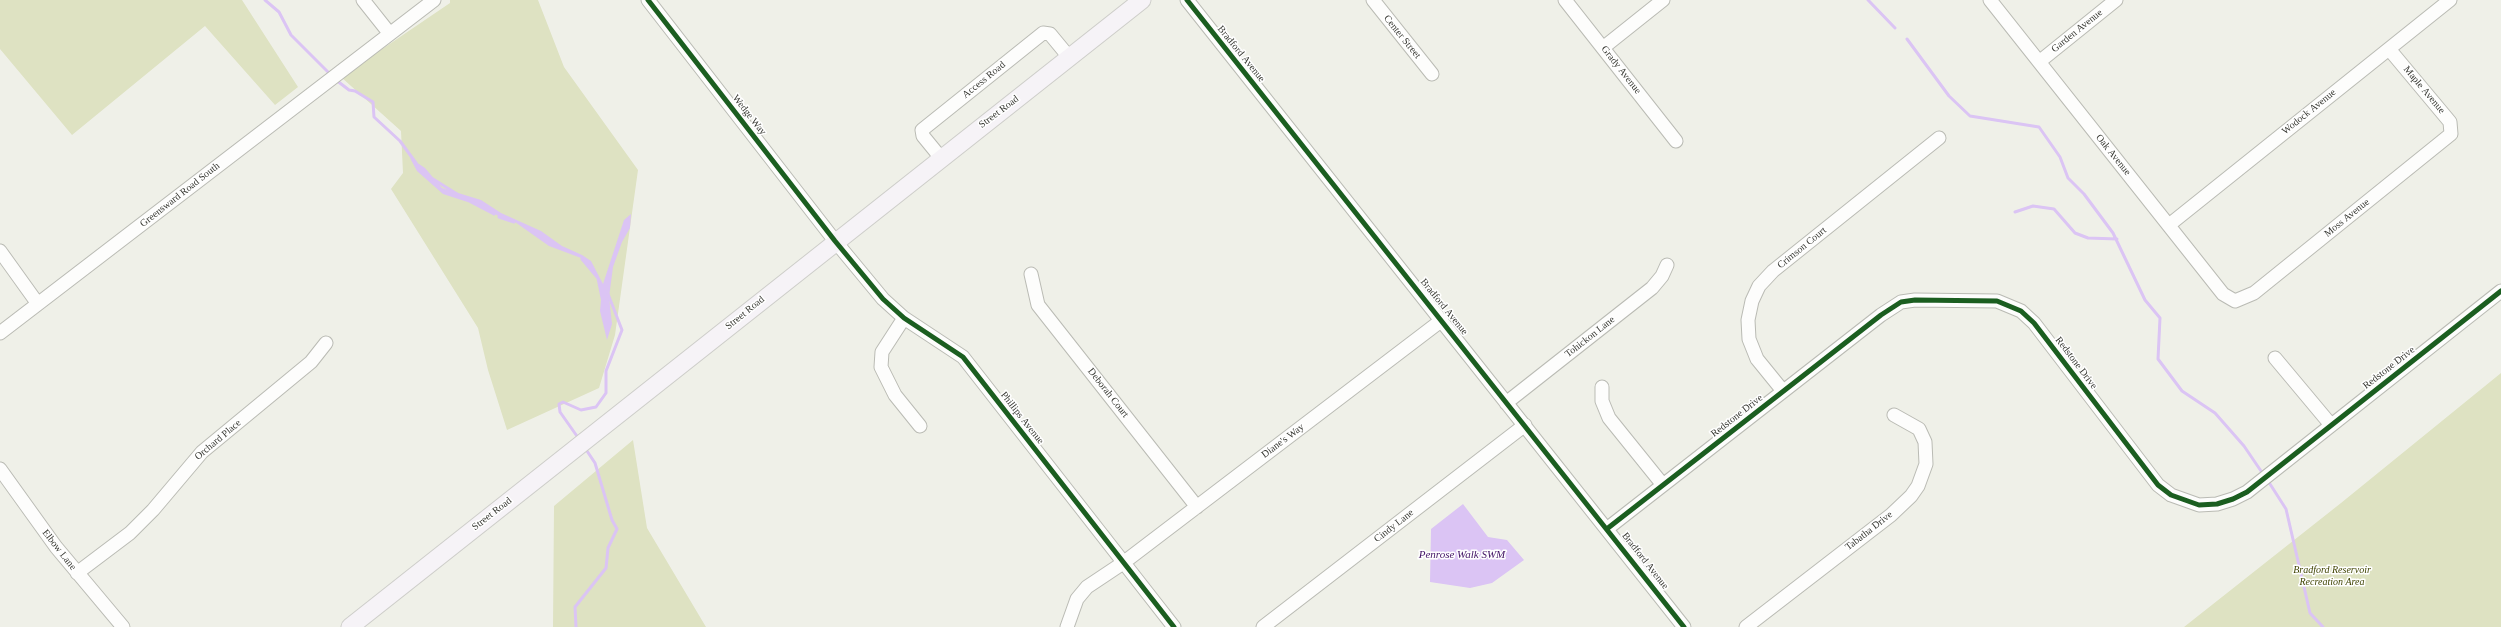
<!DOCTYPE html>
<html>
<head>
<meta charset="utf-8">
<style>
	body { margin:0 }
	canvas { display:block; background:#eff0e8 }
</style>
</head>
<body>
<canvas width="2501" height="627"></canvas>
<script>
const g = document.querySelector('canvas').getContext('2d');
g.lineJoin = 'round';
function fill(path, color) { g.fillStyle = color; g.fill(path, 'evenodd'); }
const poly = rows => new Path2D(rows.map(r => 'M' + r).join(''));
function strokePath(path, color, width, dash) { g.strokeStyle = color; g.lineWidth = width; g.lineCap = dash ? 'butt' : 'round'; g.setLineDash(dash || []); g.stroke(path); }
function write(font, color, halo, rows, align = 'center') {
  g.font = font + ' "Times New Roman",serif'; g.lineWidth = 3; g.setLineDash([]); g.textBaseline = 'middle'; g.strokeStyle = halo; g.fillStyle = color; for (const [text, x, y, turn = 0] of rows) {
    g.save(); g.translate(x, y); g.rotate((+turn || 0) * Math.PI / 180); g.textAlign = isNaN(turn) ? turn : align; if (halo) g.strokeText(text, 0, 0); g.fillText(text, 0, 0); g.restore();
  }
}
fill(poly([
	[0,0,242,0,298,87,275,105,205,26,72,135,0,49],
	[450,0,538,0,564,67,638,170,615,335,599,388,507,430,488,370,478,328,391,189,403,173,401,131,341,77,450,3],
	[2501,373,2501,627,2184,627,2341,503],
	[633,440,647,528,706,627,553,627,554,506]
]), '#dee2c2');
fill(poly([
	[410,158,425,168,442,188,481,200,501,213,541,231,562,246,582,255,591,261,603,284,624,220,631,214,630,228,622,242,613,267,609,297,612,324,607,340,600,311,601,300,596,276,581,258,549,246,515,222,505,220,483,207,443,194,417,171],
	[1463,504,1488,537,1507,540,1524,560,1492,583,1470,588,1430,582,1431,529]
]), '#dbc4f4');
strokePath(poly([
	[265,0,279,12,291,35,331,75],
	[1868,0,1895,28],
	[1907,39,1949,96,1970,116,2039,127,2060,157,2068,178,2084,194,2113,233,2145,300,2160,318,2158,359,2182,391,2215,413,2244,446,2261,471],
	[336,80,349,90,355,91,373,102,374,117,400,141,416,163],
	[433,179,457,194],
	[471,202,494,214],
	[2015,212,2033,206,2054,209,2075,233,2088,238,2117,239],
	[499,217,514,222],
	[582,259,597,277],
	[579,439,560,412,559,404,563,402,581,410,596,407,606,393,606,371,622,330,608,294],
	[2270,484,2286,509,2310,613,2323,627],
	[576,627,575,607,606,568,608,548,617,529,612,520,595,463,585,448]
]), '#dbc4f4', 3);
const minor = poly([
	[363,0,390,34],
	[648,0,835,241,883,299,904,318,963,357,1174,627],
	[1187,0,1684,627],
	[1373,0,1432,74],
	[1565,0,1676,141],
	[1990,0,2223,294,2235,301,2254,293,2451,134,2450,122,2389,49],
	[1604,47,1663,0],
	[2039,62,2116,0],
	[941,158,923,136,922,130,1043,33,1050,34,1069,57],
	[2169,225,2450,0],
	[0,251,38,304],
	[1031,274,1038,305,1197,507],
	[904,318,882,352,881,367,895,395,920,426],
	[0,333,434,0],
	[2275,358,2331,425],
	[1602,387,1602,401,1609,418,1663,485],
	[1783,391,1757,359,1749,339,1748,320,1752,301,1759,286,1773,271,1939,138],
	[1506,403,1652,288,1662,276,1667,265],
	[0,469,56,547,123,627],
	[1608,528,1881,315,1901,302,1915,300,1997,301,2021,311,2034,323,2158,485,2171,495,2199,505,2217,504,2233,499,2247,492,2501,291],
	[77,573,130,533,153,510,202,452,311,362,326,343],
	[1067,627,1077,599,1087,587,1123,563,1442,320],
	[1263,627,1525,425],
	[1746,627,1891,515,1911,496,1918,486,1926,464,1925,442,1919,429,1894,415]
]);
const major = poly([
	[350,627,1142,0]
]);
strokePath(minor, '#babbb4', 15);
strokePath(major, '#cececa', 19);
strokePath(minor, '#fdfdfc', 13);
strokePath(major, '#f6f3f7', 17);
strokePath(poly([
	[648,0,835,241,883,299,904,318,963,357,1174,627],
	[1187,0,1684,627],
	[1608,528,1881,315,1901,302,1915,300,1997,301,2021,311,2034,323,2158,485,2171,495,2199,505,2217,504,2233,499,2247,492,2501,291]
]), '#1b5e20', 5);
write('10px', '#373832', '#fff', [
	["Garden Avenue",2077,31,-39],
	["Center Street",1402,37,51],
	["Bradford Avenue",1241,54,51],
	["Grady Avenue",1621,70,52],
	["Access Road",984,80,-39],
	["Maple Avenue",2424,90,50],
	["Street Road",999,112,-37],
	["Wodock Avenue",2309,112,-39],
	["Wedge Way",749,115,52],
	["Oak Avenue",2113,155,51],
	["Greensward Road South",180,195,-38],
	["Moss Avenue",2347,218,-39],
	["Crimson Court",1802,248,-39],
	["Bradford Avenue",1444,307,51],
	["Street Road",745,313,-39],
	["Tohickon Lane",1590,337,-38],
	["Redstone Drive",2076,363,53],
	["Redstone Drive",2389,368,-38],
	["Deborah Court",1108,393,52],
	["Redstone Drive",1737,416,-38],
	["Phillips Avenue",1022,418,52],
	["Orchard Place",218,440,-40],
	["Diane's Way",1283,441,-37],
	["Street Road",492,514,-38],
	["Cindy Lane",1394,526,-38],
	["Tabatha Drive",1869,531,-38],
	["Elbow Lane",59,550,52],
	["Bradford Avenue",1645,561,52]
]);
write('italic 10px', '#3f4301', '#fff', [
	["Bradford Reservoir",2332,570],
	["Recreation Area",2332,582]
]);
write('italic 11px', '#421365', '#fff', [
	["Penrose Walk SWM",1462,555]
]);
</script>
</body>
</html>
